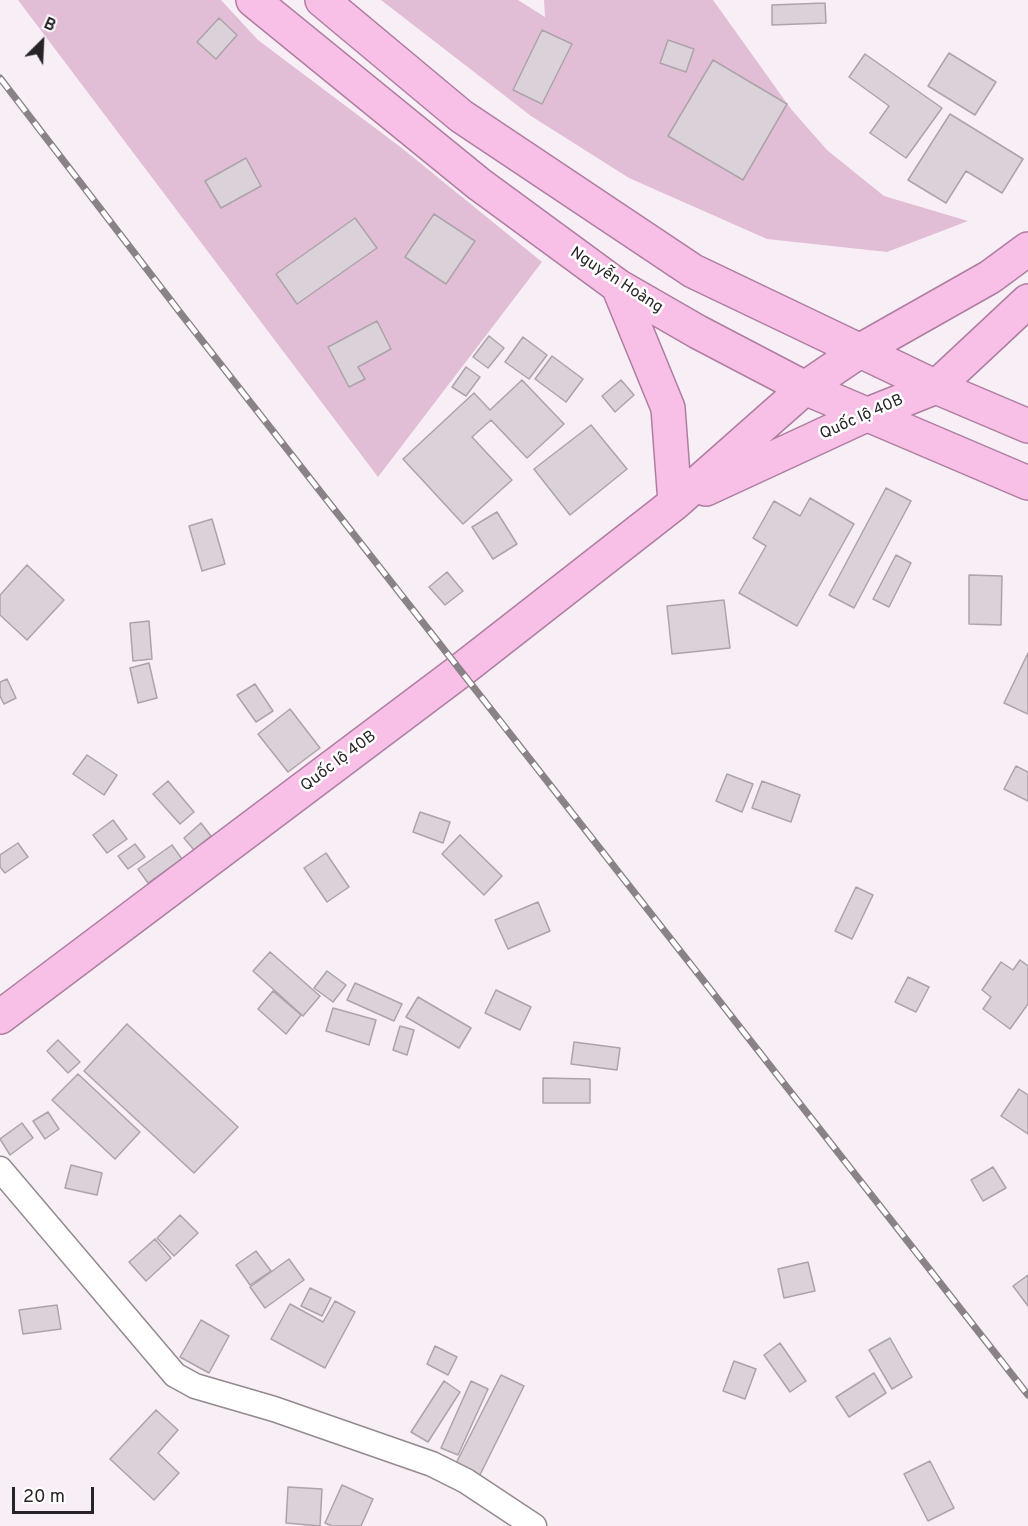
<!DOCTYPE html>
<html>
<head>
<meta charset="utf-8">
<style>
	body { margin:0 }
	#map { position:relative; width:1028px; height:1526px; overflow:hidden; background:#f8eef5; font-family:Overpass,sans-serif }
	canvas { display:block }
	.north { position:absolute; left:12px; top:12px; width:60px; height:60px; -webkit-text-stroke:4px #fff; paint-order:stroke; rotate:24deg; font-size:16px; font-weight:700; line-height:24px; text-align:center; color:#272326 }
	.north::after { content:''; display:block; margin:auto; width:21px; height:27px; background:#272326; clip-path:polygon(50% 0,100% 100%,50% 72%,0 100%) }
	.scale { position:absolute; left:12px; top:1487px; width:82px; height:27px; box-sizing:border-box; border:3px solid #272326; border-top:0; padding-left:8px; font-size:18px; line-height:21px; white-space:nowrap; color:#272326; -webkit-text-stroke:4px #fff; paint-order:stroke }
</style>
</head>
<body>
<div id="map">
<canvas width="1028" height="1526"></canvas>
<div class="north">B</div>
<div class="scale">20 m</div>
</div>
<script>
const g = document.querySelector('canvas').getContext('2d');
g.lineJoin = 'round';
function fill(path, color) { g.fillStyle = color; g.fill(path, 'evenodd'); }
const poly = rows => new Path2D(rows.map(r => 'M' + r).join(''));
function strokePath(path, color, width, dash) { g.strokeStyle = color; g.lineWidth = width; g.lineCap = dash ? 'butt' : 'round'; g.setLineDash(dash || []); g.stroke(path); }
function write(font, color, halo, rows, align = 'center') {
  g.font = font + ' Overpass,sans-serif'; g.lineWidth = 5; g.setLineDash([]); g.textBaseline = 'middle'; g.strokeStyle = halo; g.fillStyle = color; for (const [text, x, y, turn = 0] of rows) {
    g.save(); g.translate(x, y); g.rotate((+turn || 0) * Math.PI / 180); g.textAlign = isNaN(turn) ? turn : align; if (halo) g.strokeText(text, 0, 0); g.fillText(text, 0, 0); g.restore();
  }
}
fill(poly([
	[18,0,221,0,258,40,403,149,542,262,378,477],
	[381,0,518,0,545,17,544,0,713,0,791,109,827,150,884,196,968,221,887,252,767,239,629,178,531,116]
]), '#e2bed6');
const building = poly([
	[825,3,826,23,772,25,772,5,825,3],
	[219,18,237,35,216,59,197,42,219,18],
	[542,30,572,44,542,104,513,90,542,30],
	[668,40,694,49,686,72,660,63,668,40],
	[949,53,996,82,975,115,928,86,949,53],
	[865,54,942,108,906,158,870,133,889,106,849,77,865,54],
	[713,60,787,104,743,180,668,136,713,60],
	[950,114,1023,159,1002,193,966,171,946,203,908,180,950,114],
	[246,158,261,186,221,208,205,181,246,158],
	[434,214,475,241,446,284,405,257,434,214],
	[355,218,377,248,297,304,276,274,355,218],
	[377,321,391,349,358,367,365,379,349,387,328,347,377,321],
	[489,336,504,348,488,368,473,357,489,336],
	[523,337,547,355,529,379,505,362,523,337],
	[552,356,583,379,566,402,535,379,552,356],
	[466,367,480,377,466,396,452,387,466,367],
	[522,380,564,424,527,458,491,420,472,437,512,480,463,524,403,459,474,393,490,410,522,380],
	[621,380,634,395,615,412,602,396,621,380],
	[591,425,627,469,570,515,534,469,591,425],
	[886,488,911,501,854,608,829,595,886,488],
	[810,498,854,524,797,626,739,593,766,546,753,538,774,501,800,516,810,498],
	[497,512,517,544,493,559,472,527,497,512],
	[212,519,225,564,202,571,189,526,212,519],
	[896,555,911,563,889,607,873,599,896,555],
	[27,565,64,600,27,640,0,615,0,595,27,565],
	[447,572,463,591,445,605,429,587,447,572],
	[969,575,1002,576,1001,625,969,624,969,575],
	[724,600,730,648,672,654,667,606,724,600],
	[149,621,152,659,133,661,130,623,149,621],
	[1028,653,1028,714,1004,703,1028,653],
	[149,663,157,698,138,703,130,668,149,663],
	[7,679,16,698,4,704,0,696,0,682,7,679],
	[255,684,273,711,256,722,237,695,255,684],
	[290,709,320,748,288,772,258,734,290,709],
	[87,755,117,775,104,795,73,774,87,755],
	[1016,766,1028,772,1028,801,1004,789,1016,766],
	[727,774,753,784,742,812,716,801,727,774],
	[168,781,194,812,180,824,153,794,168,781],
	[762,781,800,795,791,822,752,808,762,781],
	[420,812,450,822,443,843,413,832,420,812],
	[113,820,127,839,107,853,93,835,113,820],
	[201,823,211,836,194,850,184,838,201,823],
	[460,835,502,876,484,895,442,854,460,835],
	[18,843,28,857,5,873,0,867,0,855,18,843],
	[135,844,145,857,128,869,118,856,135,844],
	[172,845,182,859,148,883,138,869,172,845],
	[326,853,349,887,327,902,304,868,326,853],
	[856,887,873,895,852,939,835,931,856,887],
	[538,902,550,931,508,949,495,920,538,902],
	[270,952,320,996,303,1016,253,971,270,952],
	[1020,960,1028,966,1028,1004,1010,1029,983,1009,991,997,982,990,1001,962,1013,970,1020,960],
	[327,971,346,985,333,1002,314,988,327,971],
	[908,977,929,987,916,1012,895,1002,908,977],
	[355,983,402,1004,394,1021,347,1000,355,983],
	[496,990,531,1007,520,1030,485,1013,496,990],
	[273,991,301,1015,286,1034,258,1009,273,991],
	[418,997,471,1028,459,1048,406,1017,418,997],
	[333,1008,376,1020,369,1045,326,1031,333,1008],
	[127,1024,238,1127,194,1173,84,1071,127,1024],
	[400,1026,414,1030,407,1055,393,1050,400,1026],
	[58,1040,80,1062,68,1073,47,1051,58,1040],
	[574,1042,620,1048,617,1070,571,1064,574,1042],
	[78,1074,140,1132,115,1159,52,1100,78,1074],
	[543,1078,590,1079,590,1103,543,1103,543,1078],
	[1019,1089,1028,1095,1028,1134,1001,1116,1019,1089],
	[48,1112,59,1129,45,1139,33,1121,48,1112],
	[22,1123,33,1138,10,1155,0,1139,22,1123],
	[71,1165,102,1173,97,1195,65,1188,71,1165],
	[993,1167,1006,1188,983,1201,971,1180,993,1167],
	[180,1215,198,1233,174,1256,157,1238,180,1215],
	[155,1239,171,1258,146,1281,129,1262,155,1239],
	[256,1251,271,1271,250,1285,236,1265,256,1251],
	[289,1259,304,1280,265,1308,250,1287,289,1259],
	[808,1262,815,1291,784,1298,778,1269,808,1262],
	[1028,1275,1028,1306,1013,1286,1028,1275],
	[310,1288,331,1298,322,1316,301,1306,310,1288],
	[335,1301,355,1312,325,1368,271,1339,290,1304,323,1322,335,1301],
	[57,1305,61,1329,23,1334,19,1310,57,1305],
	[201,1320,229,1336,209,1373,180,1357,201,1320],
	[890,1338,912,1377,892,1389,869,1350,890,1338],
	[780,1343,806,1381,790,1392,764,1355,780,1343],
	[435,1346,457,1357,448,1375,427,1364,435,1346],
	[734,1361,756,1369,745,1399,723,1391,734,1361],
	[874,1373,886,1393,849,1417,836,1397,874,1373],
	[501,1375,524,1386,475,1485,451,1473,501,1375],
	[444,1381,460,1392,428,1442,411,1432,444,1381],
	[471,1381,488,1389,458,1455,441,1448,471,1381],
	[156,1410,178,1430,158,1453,179,1473,154,1500,110,1459,156,1410],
	[930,1461,954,1508,928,1521,904,1474,930,1461],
	[342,1485,373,1499,361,1526,332,1526,325,1523,342,1485],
	[288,1487,322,1489,320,1526,286,1523,288,1487]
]);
fill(building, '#dbd1d8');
strokePath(building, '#ada3aa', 1.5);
const minor = poly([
	[0,1169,175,1375,195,1386,274,1409,432,1464,466,1481,534,1526]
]);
const trunk = poly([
	[253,0,479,184,618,286,698,332,805,388,1028,483],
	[322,0,461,116,693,271,936,387,1028,426],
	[618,286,668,408,675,503],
	[706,489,866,415,936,387,1028,301],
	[0,1017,460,671,675,503,805,388,861,350,990,277,1028,249]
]);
strokePath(minor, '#93898f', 27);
strokePath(trunk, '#ae7ea0', 36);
strokePath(minor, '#fff', 24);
strokePath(trunk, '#f8bfe7', 33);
const rail = poly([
	[0,78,182,315,1028,1395]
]);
strokePath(rail, '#898287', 7);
strokePath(rail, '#fff', 4.5, [14]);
write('16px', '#272326', '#fff', [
	["Nguyễn Hoàng",616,281,33],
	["Quốc lộ 40B",862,418,-24],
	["Quốc lộ 40B",339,762,-37]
]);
</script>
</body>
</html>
